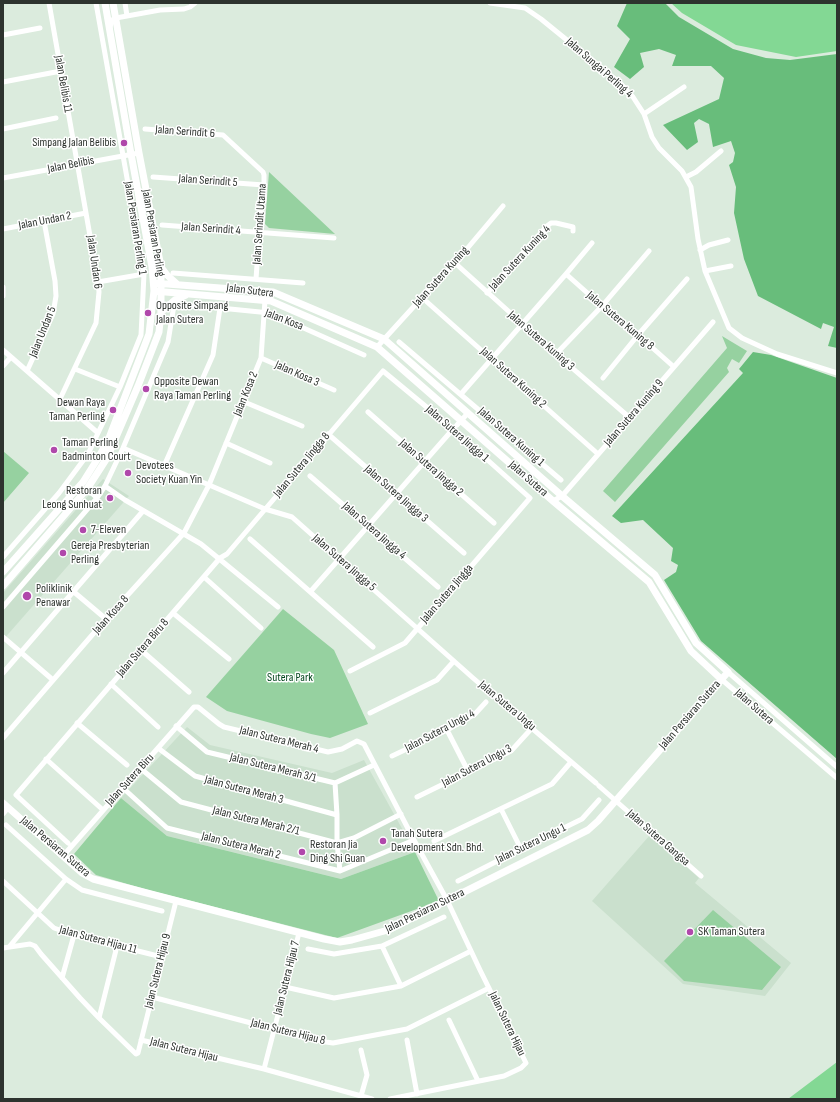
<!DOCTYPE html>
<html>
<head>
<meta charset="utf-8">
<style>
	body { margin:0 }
	#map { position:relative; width:840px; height:1102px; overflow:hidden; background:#dbebdd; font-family:"Sofia Sans Condensed",sans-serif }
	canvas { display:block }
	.frame { position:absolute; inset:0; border:4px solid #2d332e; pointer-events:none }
</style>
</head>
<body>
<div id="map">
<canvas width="840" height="1102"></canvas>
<div class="frame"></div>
</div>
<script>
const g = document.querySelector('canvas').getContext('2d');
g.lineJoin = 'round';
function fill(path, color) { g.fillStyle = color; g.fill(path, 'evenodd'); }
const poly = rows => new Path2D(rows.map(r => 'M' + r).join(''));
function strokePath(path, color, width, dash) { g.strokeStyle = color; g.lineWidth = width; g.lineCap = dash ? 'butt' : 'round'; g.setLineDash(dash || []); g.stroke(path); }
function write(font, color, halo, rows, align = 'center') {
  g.font = font + ' "Sofia Sans Condensed",sans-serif'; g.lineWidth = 3; g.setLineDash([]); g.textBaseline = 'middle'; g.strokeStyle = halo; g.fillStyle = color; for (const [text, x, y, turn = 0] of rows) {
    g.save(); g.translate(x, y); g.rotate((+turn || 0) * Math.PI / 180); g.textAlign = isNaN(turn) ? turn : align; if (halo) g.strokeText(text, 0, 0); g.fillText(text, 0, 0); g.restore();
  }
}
fill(poly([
	[103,479,129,496,3,640,3,593],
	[187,727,210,745,332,773,364,760,415,852,341,879,167,836,121,798],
	[650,835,699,878,695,883,791,963,765,996,683,984,592,901]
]), '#cae0cd');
fill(poly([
	[269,172,335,234,269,228,265,224],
	[722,336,747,351,739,363,732,359,727,368,729,372,615,502,603,491,727,348],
	[3,451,29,473,3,503],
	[283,609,334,650,368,724,330,738,311,734,227,711,206,697],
	[121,798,167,836,341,879,415,852,439,901,337,938,152,891,96,875,74,854],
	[713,910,781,967,762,990,684,981,664,961]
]), '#96d1a0');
fill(poly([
	[627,3,665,3,679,17,733,49,766,58,790,60,837,54,837,348,828,346,834,327,823,323,821,329,758,296,744,259,734,213,736,187,729,165,733,162,735,153,731,141,713,147,709,124,699,119,694,123,698,142,687,150,663,125,719,99,724,78,711,66,672,66,676,55,659,49,640,53,644,67,630,79,614,67,630,39,617,26],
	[753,352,771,355,837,378,837,759,701,641,664,580,676,572,678,565,671,561,673,548,643,520,621,523,612,516,743,373,739,369]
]), '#68bd7b');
fill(poly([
	[671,3,837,3,837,51,796,57,736,45,682,13],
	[837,1062,837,1097,835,1099,788,1099]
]), '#83d894');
strokePath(poly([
	[49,3,86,213,98,282,99,292,96,323,60,399],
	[125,3,127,16],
	[490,3,525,8,541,19,621,84,633,97,644,114,652,137,659,148,682,171,691,187,698,239,705,271,729,328,742,338,777,354,837,373],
	[110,27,112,20,116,18,160,10,184,9,190,7,195,3],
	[3,35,40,28],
	[3,82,61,71],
	[644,114,684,87],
	[3,129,56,118],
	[145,129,223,135,263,172,264,175,264,200,261,209,256,279],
	[153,177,264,185],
	[686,177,696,172,721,151],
	[3,178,139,153],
	[162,225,334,238],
	[3,229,86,213],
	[700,250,709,245,728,240],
	[455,263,556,354,630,418],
	[705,271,731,266],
	[173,273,303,283],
	[566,274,620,322,638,335,674,367],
	[98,282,144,274],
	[3,287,3,296],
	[487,293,547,226,551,223,556,223,573,227,573,231],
	[427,302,598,454],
	[399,342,561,480],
	[377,347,417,303,432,284,437,281,455,263,503,206],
	[3,350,98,433],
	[556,354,602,306,649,251],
	[261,358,334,390],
	[3,366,11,357],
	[75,369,120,387],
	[27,371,53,314,56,296,55,281,44,221],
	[603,378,638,335,687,279],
	[461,394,566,274,592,243],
	[242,401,302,426],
	[368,412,494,523],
	[457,425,468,413],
	[328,434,464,553],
	[226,443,270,463],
	[123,448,265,509,292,517,473,678,596,783],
	[164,466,213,355,220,308],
	[310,476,438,587],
	[105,486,125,500,201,544,278,607],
	[87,489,97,498],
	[553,501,562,496,713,322],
	[250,539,373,647],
	[3,557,59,493,88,454,120,387,141,335,144,274,96,3],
	[204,577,261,628],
	[311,591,454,428],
	[74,592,106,619],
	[3,607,97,498,105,486,123,448,168,342,174,305,220,308,270,313,364,355],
	[173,613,229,659],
	[3,637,53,680],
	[141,650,189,692],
	[728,672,837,767],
	[3,673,143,511],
	[721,679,837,778],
	[111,684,158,727],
	[370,713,437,680,454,661],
	[77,723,127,765],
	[176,726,207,752,335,783,374,765],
	[447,730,468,771],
	[3,738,106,619,184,533,209,485,261,358,265,300],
	[158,748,195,776,337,815],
	[392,756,447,730,475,714,486,702],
	[46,759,103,810],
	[140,768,181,802,337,843,354,838,401,814],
	[335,783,337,815,337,843,340,871],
	[599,786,701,876],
	[123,788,167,828,340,871,414,840],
	[417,797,511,751,532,728],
	[501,809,521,849],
	[3,814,8,808],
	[6,825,66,879,82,890,162,911],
	[434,841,552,784,571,762],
	[68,843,16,795,220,558,227,554,383,371,453,429,530,498,405,643,350,671],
	[63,856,194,707,198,707,219,724,224,727,328,752,342,749,357,741,364,744,414,840,447,900,480,970,526,1063,521,1068,504,1076,390,1099],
	[3,881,54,928,74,935,162,957],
	[458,881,521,849,582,819,599,800],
	[382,946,444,917],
	[9,947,66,879],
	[3,948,30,944,35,946,41,954,80,998,99,1018,136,1054,138,1053,176,901],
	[308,949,334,954,382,946,401,986],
	[62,978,74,935],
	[285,987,334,998,401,986,471,951],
	[152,997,274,1029,326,1042,333,1043,407,1029,489,988],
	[99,1018,117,946],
	[449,1020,478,1081],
	[141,1040,264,1069,372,1099],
	[407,1040,417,1094],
	[361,1050,367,1075,361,1096],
	[264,1069,299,933]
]), '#fff', 5);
strokePath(poly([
	[161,267,167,275,177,284],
	[154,291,271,301,377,347,553,501,649,582,691,651,721,679],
	[161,312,175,300,186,295],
	[3,572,83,482,100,455,109,438,149,334,154,291,152,267,131,154,105,3],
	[3,586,87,489,98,472,107,458,138,386,159,332,161,312,161,267,139,153,113,3],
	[3,803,82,873,93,879,324,939,340,942,352,940,388,930,588,830,598,821,728,672,696,643,655,575,562,496,384,339,273,292,154,283]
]), '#fff', 7);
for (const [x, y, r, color] of [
	[124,143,4,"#b048ab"],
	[148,313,4,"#b048ab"],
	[146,389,4,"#b048ab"],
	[113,410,4,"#b048ab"],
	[54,450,4,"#b048ab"],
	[128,473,4,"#b048ab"],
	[110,498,4,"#b048ab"],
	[83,530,4,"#b048ab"],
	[63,553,4,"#b048ab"],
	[27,596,5,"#b048ab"],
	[383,841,4,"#b048ab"],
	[302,852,4,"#b048ab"],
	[690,932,4,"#b048ab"]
]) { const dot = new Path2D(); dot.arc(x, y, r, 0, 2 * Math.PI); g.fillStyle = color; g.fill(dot); strokePath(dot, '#fff', 1.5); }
write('12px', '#2d332e', '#fff', [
	["Jalan Sungai Perling 4",599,68,41],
	["Jalan Belibis 11",63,84,80],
	["Jalan Serindit 6",185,132,4],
	["Jalan Belibis",71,165,-11],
	["Jalan Serindit 5",208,181,4],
	["Jalan Undan 2",45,221,-11],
	["Jalan Serindit Utama",260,224,-86],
	["Jalan Persiaran Perling 1",135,228,81],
	["Jalan Serindit 4",211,229,4],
	["Jalan Persiaran Perling",153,233,80],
	["Jalan Sutera Kuning 4",520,258,-47],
	["Jalan Undan 6",94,262,82],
	["Jalan Sutera Kuning",441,277,-48],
	["Jalan Sutera",250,291,7],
	["Jalan Kosa",284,320,21],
	["Jalan Sutera Kuning 8",620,321,40],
	["Jalan Undan 5",43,332,-68],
	["Jalan Sutera Kuning 3",541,341,41],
	["Jalan Kosa 3",297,374,24],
	["Jalan Sutera Kuning 2",513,378,42],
	["Jalan Kosa 2",246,394,-68],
	["Jalan Sutera Kuning 9",634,413,-49],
	["Jalan Sutera Jingga 1",457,434,41],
	["Jalan Sutera Kuning 1",511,437,41],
	["Jalan Sutera Jingga 8",302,465,-50],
	["Jalan Sutera Jingga 2",431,468,41],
	["Jalan Sutera",528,479,41],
	["Jalan Sutera Jingga 3",396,494,41],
	["Jalan Sutera Jingga 4",374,531,41],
	["Jalan Sutera Jingga 5",344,563,41],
	["Jalan Sutera Jingga",447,594,-49],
	["Jalan Kosa 8",111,615,-48],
	["Jalan Sutera Biru 8",143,648,-49],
	["Jalan Sutera Ungu",507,706,40],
	["Jalan Sutera",754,707,41],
	["Jalan Persiaran Sutera",690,715,-49],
	["Jalan Sutera Ungu 4",440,731,-28],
	["Jalan Sutera Merah 4",279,740,14],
	["Jalan Sutera Ungu 3",477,766,-28],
	["Jalan Sutera Merah 3/1",273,768,14],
	["Jalan Sutera Biru",130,780,-48],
	["Jalan Sutera Merah 3",244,790,15],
	["Jalan Sutera Merah 2/1",256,821,14],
	["Jalan Sutera Gangsa",658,838,41],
	["Jalan Sutera Ungu 1",531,844,-26],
	["Jalan Sutera Merah 2",241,846,14],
	["Jalan Persiaran Sutera",55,847,40],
	["Jalan Persiaran Sutera",425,911,-26],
	["Jalan Sutera Hijau 11",98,940,15],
	["Jalan Sutera Hijau 9",158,971,-76],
	["Jalan Sutera Hijau 7",287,978,-76],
	["Jalan Sutera Hijau",507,1024,64],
	["Jalan Sutera Hijau 8",288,1032,14],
	["Jalan Sutera Hijau",184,1050,14]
]);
write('12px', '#2d332e', '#fff', [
	["Simpang Jalan Belibis",116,143,"right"],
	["Opposite Simpang",156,306],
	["Jalan Sutera",156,320],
	["Opposite Dewan",154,382],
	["Raya Taman Perling",154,396],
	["Dewan Raya",105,403,"right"],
	["Taman Perling",105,417,"right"],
	["Taman Perling",62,443],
	["Badminton Court",62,457],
	["Devotees",136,466],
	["Society Kuan Yin",136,480],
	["Restoran",102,491,"right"],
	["Leong Sunhuat",102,505,"right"],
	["7-Eleven",91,530],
	["Gereja Presbyterian",71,546],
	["Perling",71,560],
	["Poliklinik",36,589],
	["Penawar",36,603],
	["Tanah Sutera",391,834],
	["Development Sdn. Bhd.",391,848],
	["Restoran Jia",310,845],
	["Ding Shi Guan",310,859],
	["SK Taman Sutera",698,932]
], 'left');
write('12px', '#01451b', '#fff', [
	["Sutera Park",290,678]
]);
</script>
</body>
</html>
